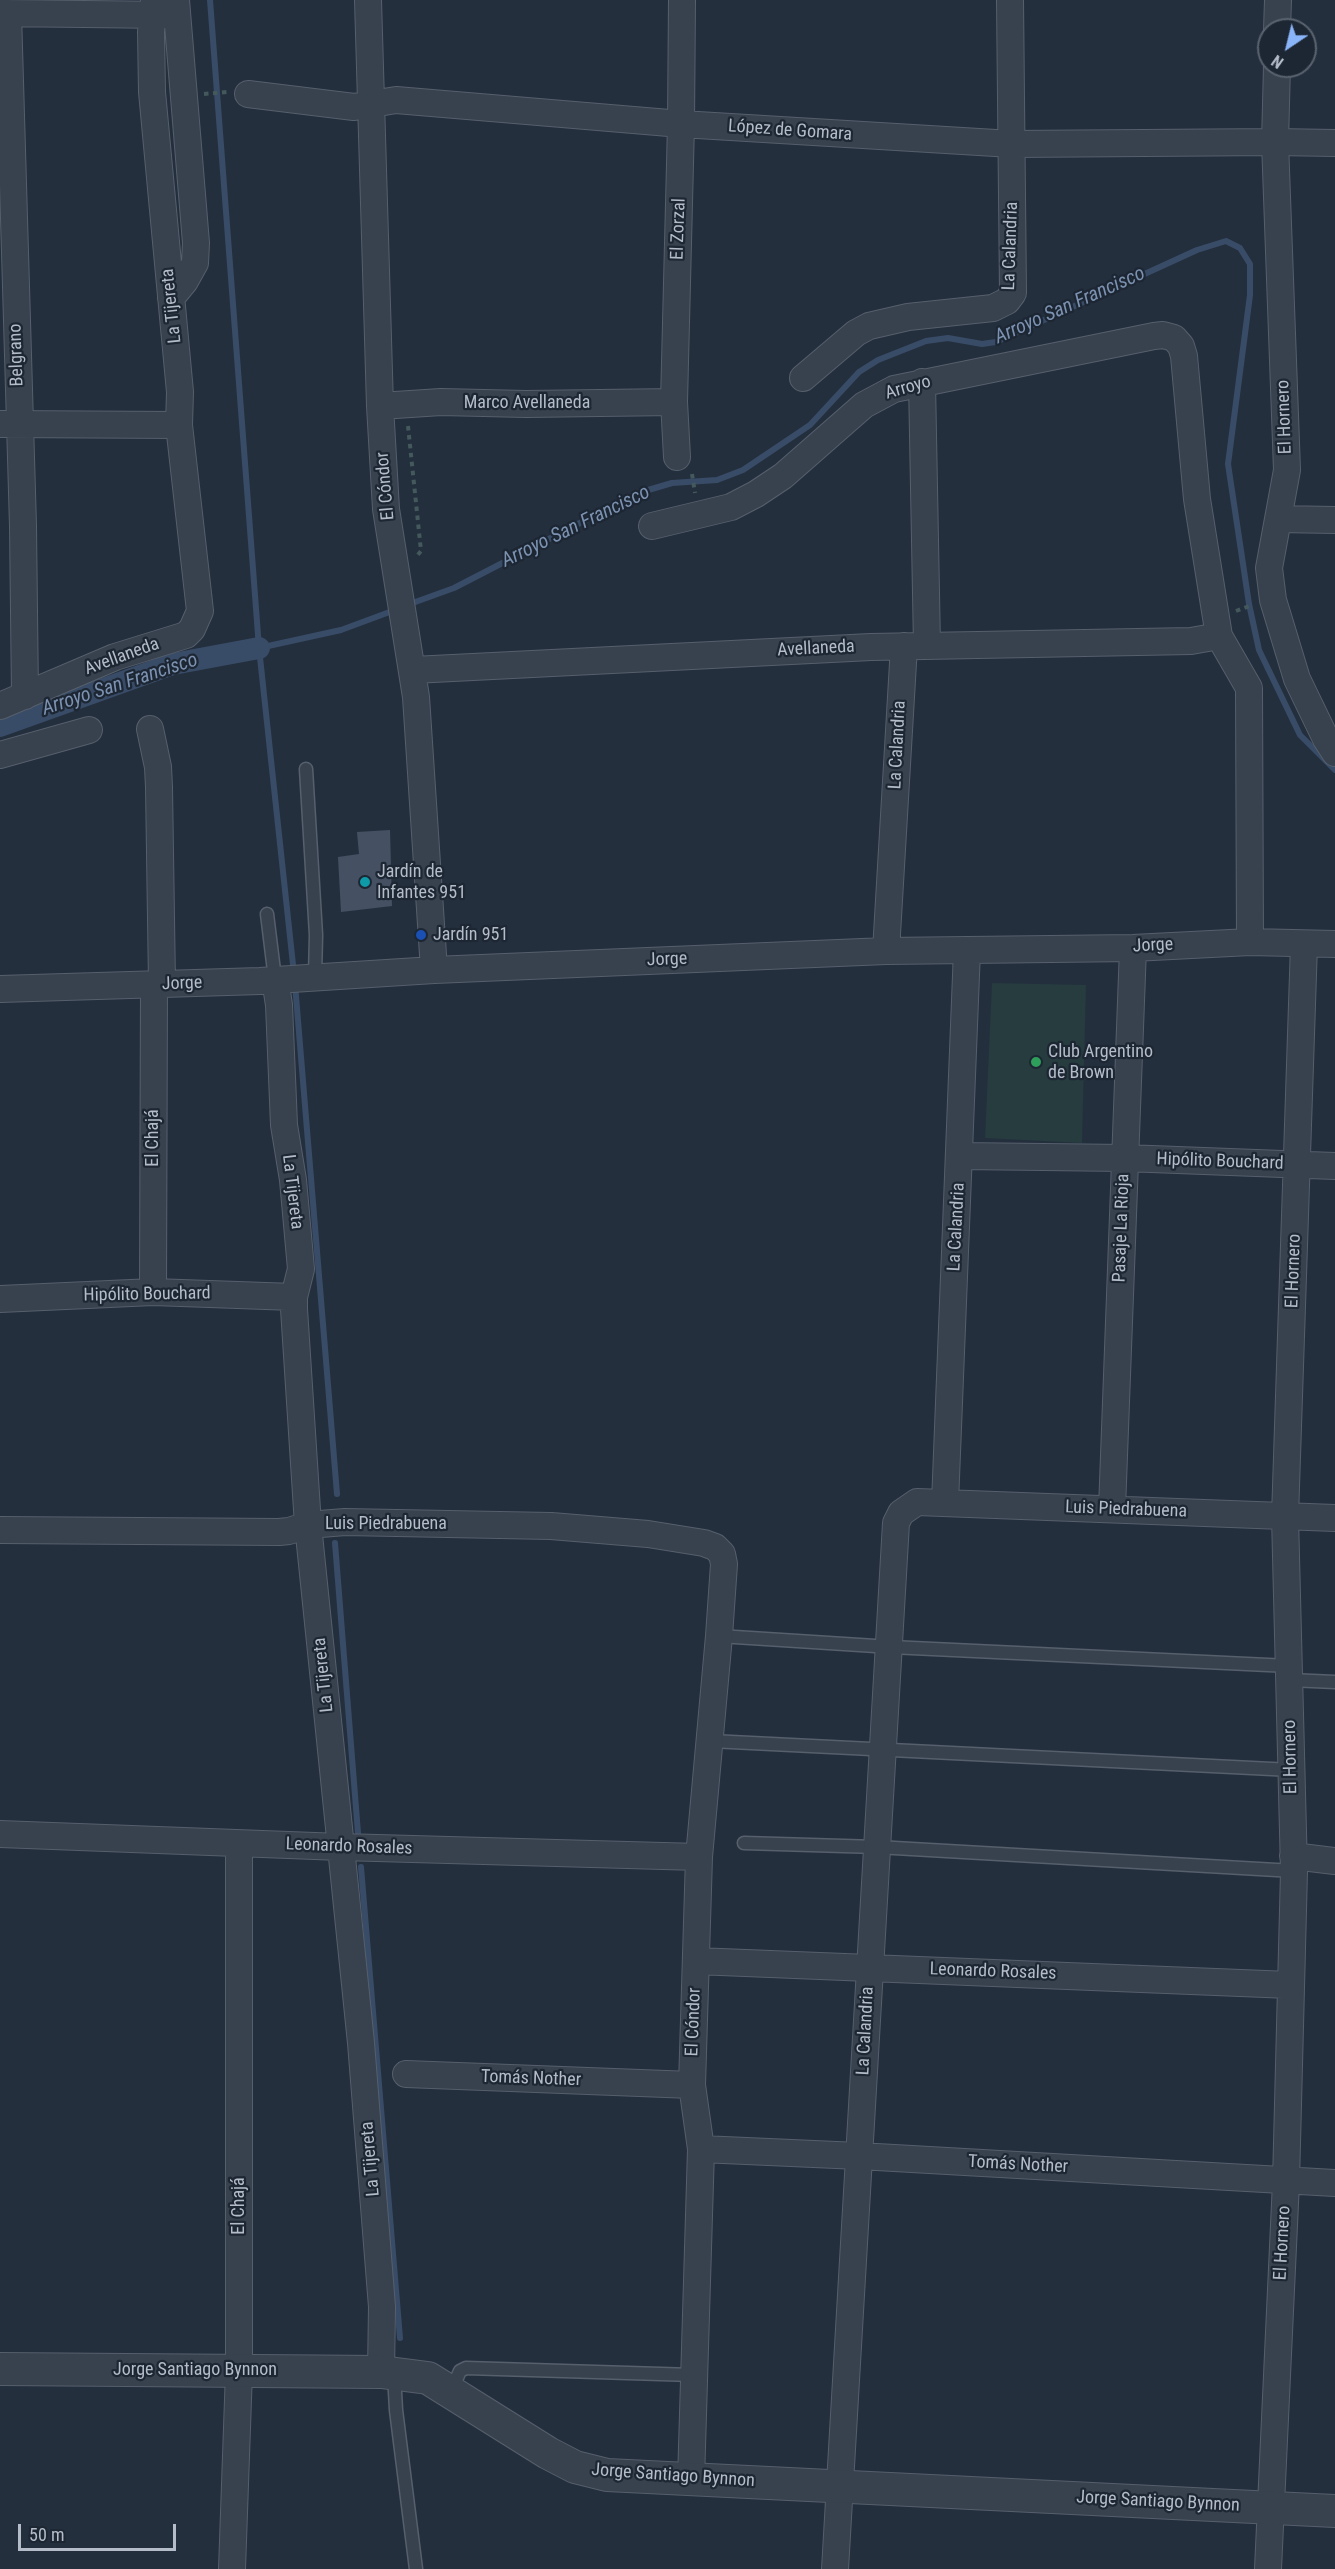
<!DOCTYPE html>
<html>
<head>
<meta charset="utf-8">
<style>
	body { margin:0 }
	#map { position:relative; width:1335px; height:2569px; overflow:hidden; background:#242f3e; font-family:"Roboto Condensed",sans-serif }
	canvas { display:block }
	.north { position:absolute; left:1257px; top:18px; width:60px; height:60px; box-sizing:border-box; background:#1d2633; border:2px solid #59626f; border-radius:50%; rotate:215deg; font-size:16px; font-weight:700; line-height:24px; text-align:center; color:#b4bcc9 }
	.north::after { content:''; display:block; margin:auto; width:21px; height:27px; background:#8ab4f8; clip-path:polygon(50% 0,100% 100%,50% 72%,0 100%) }
	.scale { position:absolute; left:18px; top:2524px; width:158px; height:27px; box-sizing:border-box; border:3px solid #b4bcc9; border-top:0; padding-left:8px; font-size:18px; line-height:21px; white-space:nowrap; color:#b4bcc9; -webkit-text-stroke:4px #1d2633; paint-order:stroke }
</style>
</head>
<body>
<div id="map">
<canvas width="1335" height="2569"></canvas>
<div class="north">N</div>
<div class="scale">50 m</div>
</div>
<script>
const g = document.querySelector('canvas').getContext('2d');
g.lineJoin = 'round';
function fill(path, color) { g.fillStyle = color; g.fill(path, 'evenodd'); }
const poly = rows => new Path2D(rows.map(r => 'M' + r).join(''));
function strokePath(path, color, width, dash) { g.strokeStyle = color; g.lineWidth = width; g.lineCap = dash ? 'butt' : 'round'; g.setLineDash(dash || []); g.stroke(path); }
function write(font, color, halo, rows, align = 'center') {
  g.font = font + ' "Roboto Condensed",sans-serif'; g.lineWidth = 4.5; g.setLineDash([]); g.textBaseline = 'middle'; g.strokeStyle = halo; g.fillStyle = color; for (const [text, x, y, turn = 0] of rows) {
    g.save(); g.translate(x, y); g.rotate((+turn || 0) * Math.PI / 180); g.textAlign = isNaN(turn) ? turn : align; if (halo) g.strokeText(text, 0, 0); g.fillText(text, 0, 0); g.restore();
  }
}
fill(poly([
	[992,983,1086,985,1082,1143,985,1138]
]), '#263c3f');
strokePath(poly([
	[210,0,259,648,294,974],
	[407,605,454,588,638,493,672,483,717,480,743,470,810,425,859,372,878,360,926,341,948,338,982,344,996,342,1197,250,1226,241,1240,248,1250,264,1250,295,1228,464,1249,604,1259,650,1300,735,1335,770],
	[259,648,341,630,395,610],
	[295,984,337,1494],
	[335,1543,358,1833],
	[361,1867,400,2338]
]), '#394c67', 6);
strokePath(poly([
	[0,726,173,664,259,648]
]), '#394c67', 22);
fill(poly([
	[390,830,392,906,341,912,338,857,359,854,357,832]
]), '#455162');
const service = poly([
	[306,769,316,935,315,976],
	[267,914,275,979],
	[719,1636,891,1647,1289,1666],
	[1290,1680,1335,1682],
	[711,1741,1292,1770],
	[744,1843,877,1847,1294,1871],
	[394,2374,396,2410,416,2569],
	[451,2391,460,2371,466,2368,693,2375]
]);
const minor = poly([
	[368,0,380,406,386,509,416,697,434,970],
	[0,13,168,15],
	[8,13,23,526,25,696],
	[1277,30,1278,0],
	[1277,66,1275,142,1287,470,1269,568,1273,600,1297,679,1326,739,1335,753],
	[248,94,354,107,396,100,681,124,1012,144,1275,142,1335,143],
	[171,298,185,281,195,263,196,243,176,0],
	[803,378,856,333,869,326,908,317,993,308,1007,301,1013,293,1010,0],
	[922,382,927,646],
	[380,406,441,402,526,404,674,402],
	[0,424,179,425],
	[677,457,674,402,681,124,682,0],
	[1278,519,1335,520],
	[652,526,731,507,756,494,783,476,864,405,894,389,1154,336,1163,335,1174,338,1181,346,1184,356,1197,499,1219,636,1249,688,1250,942],
	[413,670,871,647,1191,641,1219,636],
	[0,706,115,657,186,635,192,629,200,611,179,425,180,392,152,92,151,32,154,0],
	[150,729,158,767,159,787,162,984],
	[0,755,89,730],
	[886,951,904,646],
	[275,979,279,1005,284,1125,293,1180,301,1269,294,1297,294,1309,308,1525,361,2043,382,2307,381,2372],
	[0,989,260,981,434,970,886,951,1133,948,1250,942,1335,944],
	[961,1156,1125,1158,1335,1166],
	[153,1292,154,985],
	[0,1299,153,1292,294,1297],
	[945,1503,967,950],
	[1112,1509,1133,948],
	[0,1530,279,1532,289,1531,308,1525,345,1522,551,1526,648,1534,704,1543,715,1547,722,1554,724,1564,719,1636,699,1857,692,2085,701,2149,691,2480],
	[0,1834,341,1847,699,1857],
	[1293,1856,1335,1861],
	[696,1961,1290,1985],
	[406,2074,692,2085],
	[701,2149,859,2156,1335,2183],
	[232,2569,239,2371,239,1844],
	[835,2569,896,1523,901,1513,917,1502,1335,1518],
	[1268,2569,1286,2182,1294,1871,1285,1517,1304,944]
]);
const tertiary = poly([
	[0,2369,381,2372,428,2378,548,2453,575,2467,607,2475,1335,2511]
]);
strokePath(service, '#565f6c', 15);
strokePath(minor, '#565f6c', 28);
strokePath(tertiary, '#565f6c', 34);
strokePath(poly([
	[204,94,227,92],
	[408,426,421,551,416,557],
	[692,474,695,493],
	[1236,611,1252,605]
]), '#44595c', 4, [4.5, 4.5]);
strokePath(service, '#38414e', 12);
strokePath(minor, '#38414e', 26);
strokePath(tertiary, '#38414e', 32);
for (const [x, y, r, color] of [
	[365,882,6,"#0f9aa8"],
	[421,935,6,"#1a4fb4"],
	[1036,1062,6,"#2e9e5b"]
]) { const dot = new Path2D(); dot.arc(x, y, r, 0, 2 * Math.PI); g.fillStyle = color; g.fill(dot); strokePath(dot, '#1d2633', 2); }
write('18px', '#b4bcc9', '#1d2633', [
	["López de Gomara",790,131,4],
	["El Zorzal",679,229,-88],
	["La Calandria",1011,246,-88],
	["La Tijereta",172,306,-96],
	["Belgrano",17,355,-92],
	["Arroyo",908,388,-16],
	["Marco Avellaneda",527,403],
	["El Hornero",1285,417,-92],
	["El Cóndor",386,486,-95],
	["Avellaneda",816,649,-3],
	["Avellaneda",122,657,-20],
	["La Calandria",898,745,-87],
	["Jorge",1153,946,-3],
	["Jorge",667,960,-2],
	["Jorge",182,984,-2],
	["El Chajá",153,1138,-90],
	["Hipólito Bouchard",1220,1162,2],
	["La Tijereta",292,1192,83],
	["La Calandria",957,1227,-87],
	["Pasaje La Rioja",1122,1228,-88],
	["El Hornero",1294,1271,-88],
	["Hipólito Bouchard",147,1295,-1],
	["Luis Piedrabuena",1126,1510,2],
	["Luis Piedrabuena",386,1524],
	["La Tijereta",324,1675,-96],
	["El Hornero",1291,1757,-91],
	["Leonardo Rosales",349,1847,2],
	["Leonardo Rosales",993,1972,2],
	["El Cóndor",694,2022,-88],
	["La Calandria",866,2031,-87],
	["Tomás Nother",531,2079,2],
	["La Tijereta",371,2159,-95],
	["Tomás Nother",1018,2165,3],
	["El Chajá",239,2206,-90],
	["El Hornero",1283,2243,-87],
	["Jorge Santiago Bynnon",195,2370],
	["Jorge Santiago Bynnon",673,2476,4],
	["Jorge Santiago Bynnon",1158,2502,3]
]);
write('18px', '#b4bcc9', '#1d2633', [
	["Jardín de",377,872],
	["Infantes 951",377,893],
	["Jardín 951",433,935],
	["Club Argentino",1048,1052],
	["de Brown",1048,1073]
], 'left');
write('italic 20px', '#7c92b1', '#1d2633', [
	["Arroyo San Francisco",1070,306,-24],
	["Arroyo San Francisco",576,527,-26],
	["Arroyo San Francisco",120,685,-18]
]);
</script>
</body>
</html>
